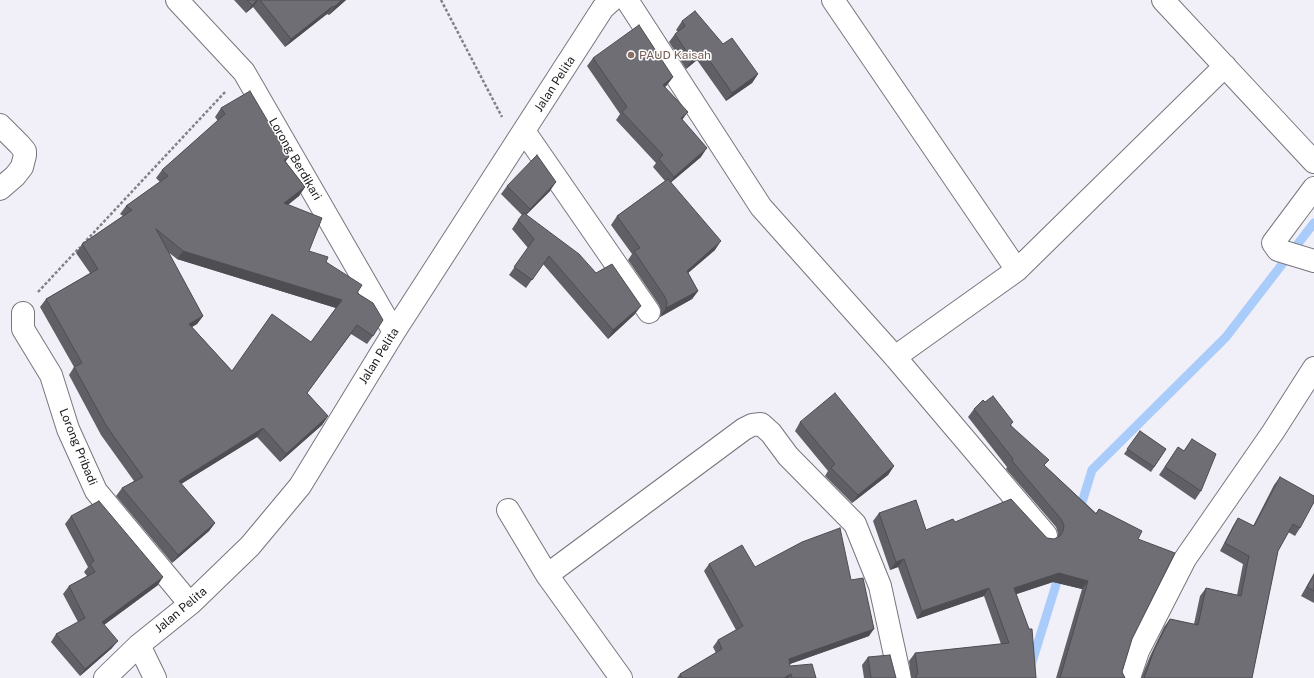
<!DOCTYPE html>
<html>
<head>
<meta charset="utf-8">
<style>
	body { margin:0 }
	canvas { display:block; background:#f1eff7 }
</style>
</head>
<body>
<canvas width="1314" height="678"></canvas>
<script>
const g = document.querySelector('canvas').getContext('2d');
g.lineJoin = 'round';
const poly = rows => new Path2D(rows.map(r => 'M' + r).join(''));
function strokePath(path, color, width, dash) { g.strokeStyle = color; g.lineWidth = width; g.lineCap = dash ? 'butt' : 'round'; g.setLineDash(dash || []); g.stroke(path); }
function fill(path, color) { g.fillStyle = color; g.fill(path, 'evenodd'); }
function write(font, color, halo, rows, align = 'center') {
  g.font = font + ' "Public Sans",sans-serif'; g.lineWidth = 3; g.setLineDash([]); g.textBaseline = 'middle'; g.strokeStyle = halo; g.fillStyle = color; for (const [text, x, y, turn = 0] of rows) {
    g.save(); g.translate(x, y); g.rotate((+turn || 0) * Math.PI / 180); g.textAlign = isNaN(turn) ? turn : align; if (halo) g.strokeText(text, 0, 0); g.fillText(text, 0, 0); g.restore();
  }
}
strokePath(poly([
	[1079,512,1092,470,1226,337,1314,223],
	[1027,678,1060,572]
]), '#aaccfb', 9);
const street = poly([
	[177,0,244,72,394,332],
	[627,0,761,207,895,357,1046,535],
	[833,0,1017,270],
	[1163,0,1314,162],
	[0,125,19,144,25,151,25,155,22,167,15,176,0,189],
	[524,131,649,312],
	[1314,188,1273,243,1278,250,1314,261],
	[23,313,23,329,51,375,68,429,96,491,190,604],
	[895,357,1017,270,1225,66],
	[508,510,547,575,621,678],
	[547,575,744,429,752,425,761,424,771,433,788,456,855,524,880,586,900,678],
	[139,645,155,678],
	[105,678,139,645,190,604,250,546,300,486,394,332,603,8,612,0],
	[1129,678,1138,651,1185,559,1273,432,1314,368]
]);
strokePath(street, '#77767d', 24);
strokePath(poly([
	[441,0,502,117],
	[83,244,226,91],
	[38,292,80,247]
]), '#828186', 2.5, [3, 2]);
strokePath(street, '#fff', 22);
fill(poly([
	[234,0,346,0,329,15,327,14,285,47,253,7,246,13],
	[682,21,723,44,758,74,752,83,726,101,697,60,686,69,669,42,675,34,678,32,676,30],
	[593,58,673,77,667,85,665,87,701,157,671,182,715,250,688,273,698,291,692,299,660,317,661,311,659,305,628,260,632,254,611,225,617,216,665,181,653,167,656,163,616,120,620,114,587,66],
	[221,108,286,162,305,187,299,196,288,205,309,251,326,262,357,293,373,336,367,344,351,334,307,393,328,416,322,425,280,462,257,437,181,484,215,523,209,531,172,563,116,496,122,488,134,481,101,435,69,375,74,367,40,307,46,299,90,273,76,253,82,244,123,216,120,214,126,206,160,182,156,178,162,170,218,121,215,117],
	[168,252,177,259,336,308,311,342,232,371,192,327,197,324,203,316],
	[507,186,550,191,526,215,596,273,635,314,608,339,543,264,526,288,509,275,528,248,512,229,518,220,522,215,501,194],
	[974,409,1013,422,1011,425,1045,466,1096,513,1099,509,1138,539,1132,639,1122,672,1125,678,1056,678,1082,589,1053,582,1016,594,1036,678,911,678,909,661,915,653,1001,644,984,596,917,619,898,567,890,570,873,521,879,513,926,530,955,522,1047,538,1054,539,1058,537,1058,533,1056,527,1006,469,1007,467,968,417],
	[800,422,894,466,888,475,852,503,825,476,828,471,795,431],
	[1140,431,1166,449,1151,472,1124,454],
	[1192,439,1201,491,1195,500,1159,475,1178,447,1184,451],
	[1280,477,1300,528,1295,536,1288,532,1278,551,1252,678,1141,678,1150,656,1164,627,1170,619,1194,624,1200,596,1206,588,1237,595,1243,564,1220,551,1233,526,1238,518,1253,526,1274,485],
	[71,516,158,585,104,625,112,648,80,676,51,642,56,634,78,622,63,594,69,586,87,576,84,572,88,567,65,524],
	[709,564,755,567,851,580,869,636,790,664,790,666,816,678,677,678,680,674,716,653,713,647,718,640,736,630,704,571],
	[1314,573,1314,603,1301,596],
	[868,657,896,678,864,678,862,665]
]), '#605f65');
fill(poly([
	[257,0,258,0,253,7,246,13,252,5],
	[342,0,346,0,329,15,334,7],
	[333,6,327,14,285,47,291,39],
	[703,51,697,60,686,69,692,60],
	[758,74,752,83,726,101,732,93],
	[673,77,667,85,658,93,663,85],
	[688,112,682,120,681,118],
	[707,148,701,157,668,185,674,177],
	[289,157,283,165,284,160],
	[556,182,550,191,524,217,530,209],
	[305,187,299,196,278,212,284,203],
	[721,241,715,250,681,279,687,271],
	[183,251,342,300,336,308,177,259],
	[698,291,692,299,660,317,666,308],
	[641,306,635,314,608,339,613,330],
	[203,316,197,324,183,332,189,324],
	[328,416,322,425,280,462,286,454],
	[263,428,257,437,173,489,179,481],
	[894,466,888,475,852,503,858,495],
	[215,523,209,531,172,563,178,555],
	[904,559,898,567,890,570,896,562],
	[1059,573,1088,581,1082,589,1053,582,1008,597,1014,588],
	[163,577,158,585,97,630,102,622],
	[989,588,984,596,917,619,922,611],
	[874,629,869,636,784,666,789,659],
	[118,641,112,648,80,676,85,669],
	[791,674,788,678,784,678]
]), '#4e4d52');
const building = poly([
	[247,0,257,0,252,5,247,0],
	[260,0,342,0,334,7,333,6,291,39,260,0],
	[695,11,723,44,732,38,758,74,732,93,703,51,692,60,675,34,685,26,682,21,695,11],
	[639,25,673,77,663,85,688,112,681,118,707,148,674,177,659,159,663,155,622,112,627,107,593,58,639,25],
	[250,91,289,157,284,160,305,187,284,203,322,218,309,251,328,257,326,262,362,285,357,293,373,303,383,320,373,336,357,325,307,393,328,416,286,454,263,428,179,481,215,523,178,555,122,488,143,477,107,427,74,367,82,363,46,299,98,269,82,244,132,210,126,206,168,176,162,170,225,114,221,108,250,91],
	[156,229,183,251,342,300,311,342,272,314,232,371,189,324,203,316,156,229],
	[537,155,556,182,530,209,507,186,537,155],
	[668,179,721,241,687,271,698,291,666,308,667,302,665,297,634,251,640,248,617,216,668,179],
	[524,213,579,254,596,273,612,264,641,306,613,330,549,256,532,280,514,267,534,239,518,220,524,213],
	[835,393,894,466,858,495,831,468,835,464,800,422,835,393],
	[993,396,1013,422,1010,425,1049,460,1044,465,1096,514,1099,509,1142,531,1138,539,1175,553,1132,639,1122,672,1125,678,1060,678,1088,581,1059,573,1014,588,1029,629,1032,629,1036,678,915,678,918,673,915,653,1009,643,989,588,922,611,904,559,896,562,879,513,916,500,926,530,953,519,955,522,1011,499,1047,538,1054,539,1060,536,1063,531,1064,525,1061,519,1012,461,1013,459,974,409,983,400,985,402,993,396],
	[1140,431,1166,449,1154,467,1127,449,1140,431],
	[1192,439,1216,454,1201,491,1165,467,1178,447,1184,451,1192,439],
	[1280,477,1314,496,1314,502,1300,528,1293,524,1278,551,1252,678,1144,678,1155,648,1170,619,1198,625,1206,588,1241,596,1249,556,1225,543,1238,518,1254,526,1280,477],
	[99,501,163,577,102,622,118,641,85,669,56,634,85,618,69,586,95,572,90,564,94,561,71,516,99,501],
	[840,528,851,580,863,578,874,629,789,659,790,666,812,664,816,678,792,678,791,674,784,678,682,678,680,674,722,649,718,640,743,626,709,564,742,545,755,567,802,542,840,528],
	[1314,575,1314,591,1307,587,1314,575],
	[890,655,896,678,871,678,868,657,890,655]
]);
fill(building, '#706e75');
strokePath(building, '#4e4d52', 1);
for (const [x, y, r, color] of [
	[631,55,4,"#8d6e63"]
]) { const dot = new Path2D(); dot.arc(x, y, r, 0, 2 * Math.PI); g.fillStyle = color; g.fill(dot); strokePath(dot, '#fff', 1.5); }
write('12px', '#785e54', '#fff', [
	["PAUD Kaisah",639,55]
], 'left');
write('12px', '#1b1a1d', '#fff', [
	["Jalan Pelita",555,84,-57],
	["Lorong Berdikari",295,159,60],
	["Jalan Pelita",379,356,-58],
	["Lorong Pribadi",78,447,68],
	["Jalan Pelita",181,610,-40]
]);
</script>
</body>
</html>
